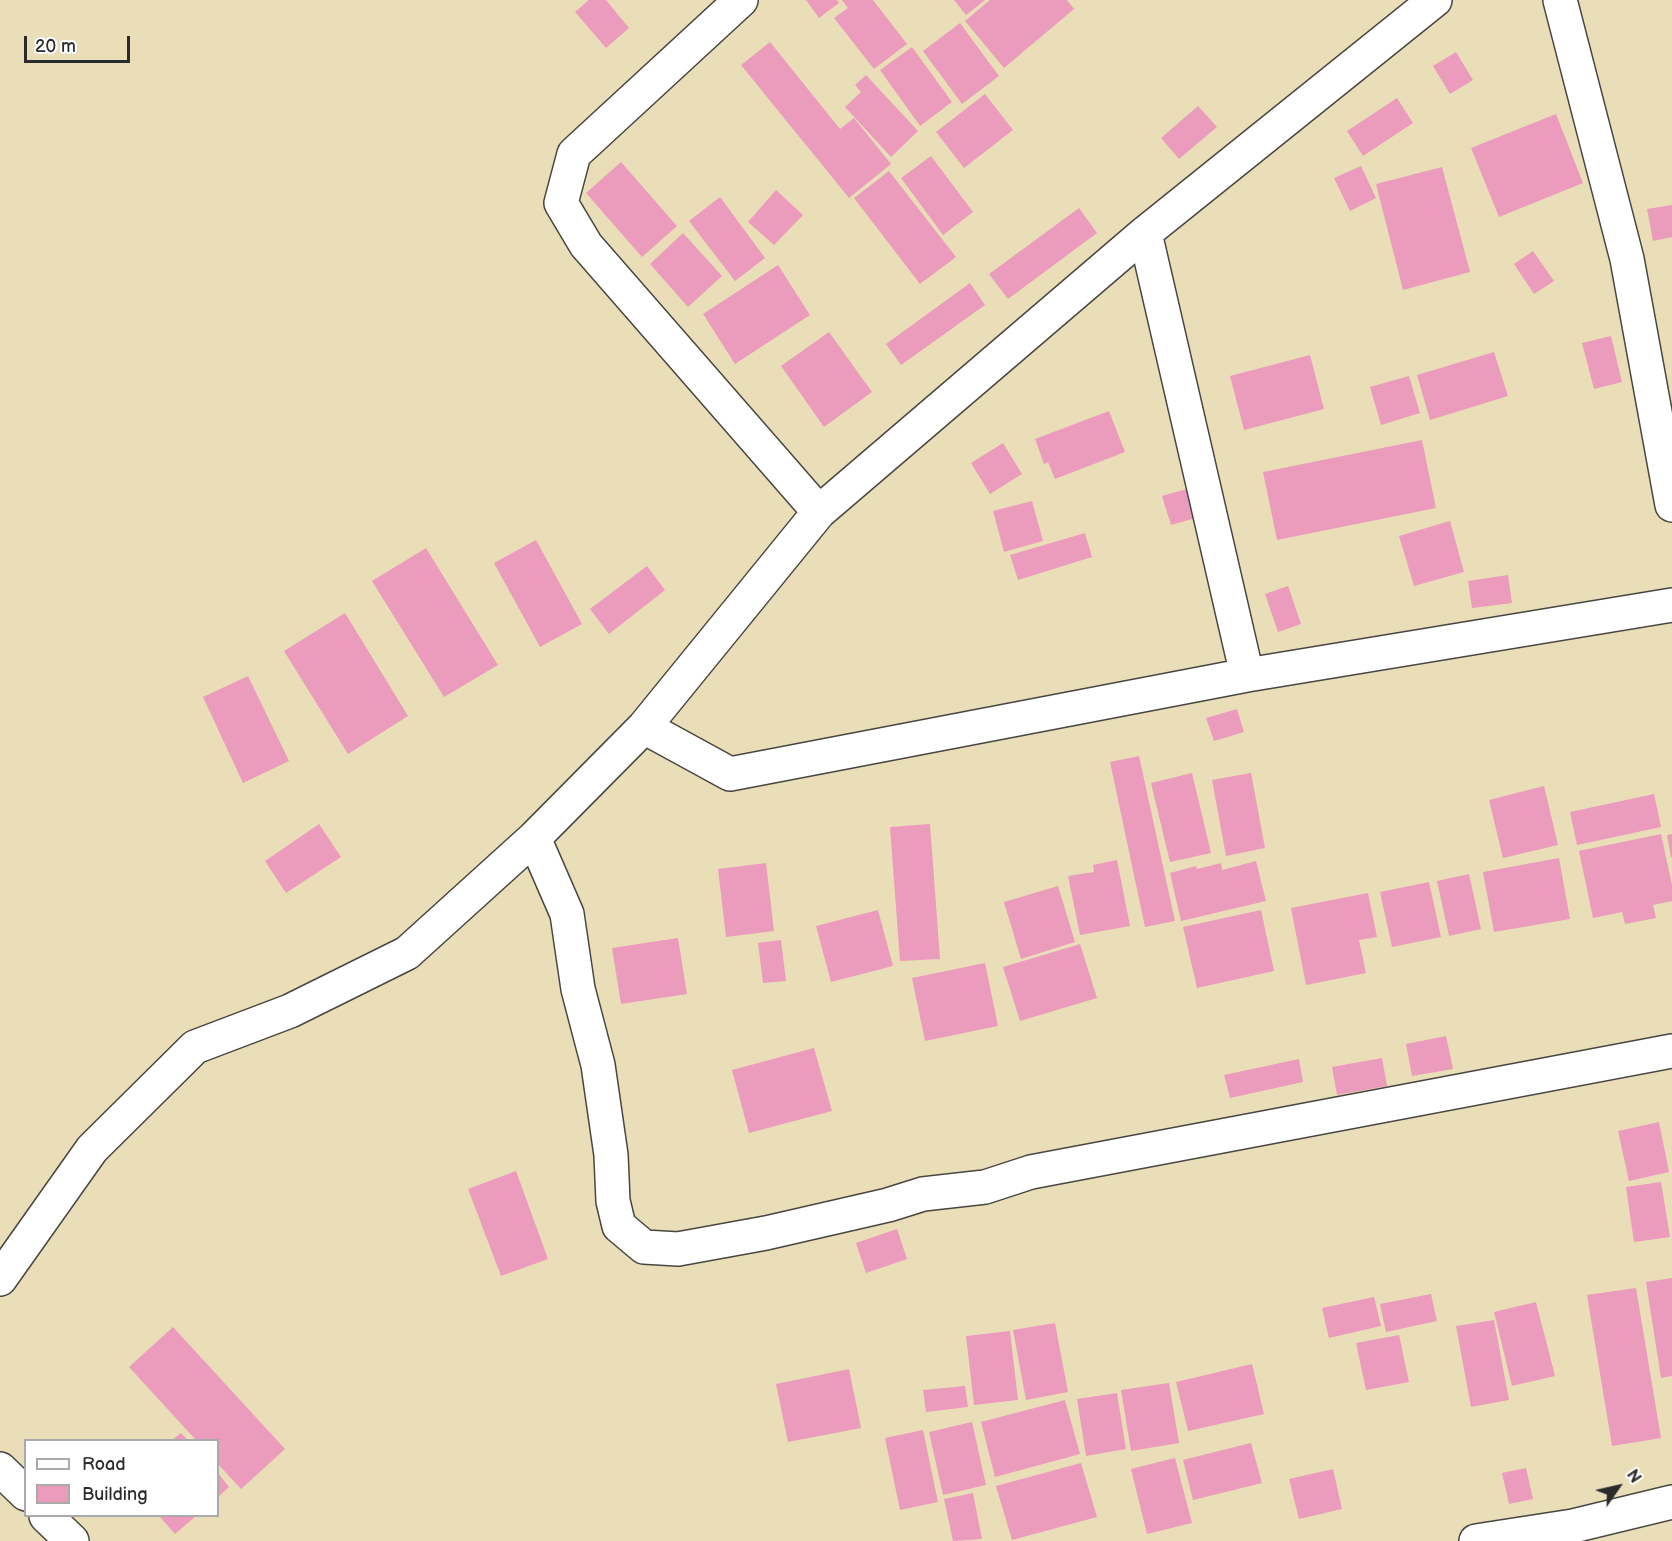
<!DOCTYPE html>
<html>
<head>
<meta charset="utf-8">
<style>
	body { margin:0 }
	#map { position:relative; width:1672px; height:1541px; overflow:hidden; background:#eadeb9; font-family:"Balsamiq Sans",sans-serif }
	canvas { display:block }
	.legend { position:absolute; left:24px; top:1439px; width:195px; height:78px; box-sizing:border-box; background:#fff; border:2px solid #aaa; margin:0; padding:8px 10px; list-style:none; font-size:18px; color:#2b2b2b }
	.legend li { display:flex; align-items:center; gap:12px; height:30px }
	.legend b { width:30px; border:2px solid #aaa }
	.north { position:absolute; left:1588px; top:1457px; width:60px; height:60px; -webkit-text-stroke:4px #fff; paint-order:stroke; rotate:56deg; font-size:16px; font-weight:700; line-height:24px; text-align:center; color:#2b2b2b }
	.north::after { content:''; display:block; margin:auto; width:21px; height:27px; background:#2b2b2b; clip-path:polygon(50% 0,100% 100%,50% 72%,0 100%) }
	.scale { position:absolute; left:24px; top:36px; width:106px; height:27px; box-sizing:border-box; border:3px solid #2b2b2b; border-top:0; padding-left:8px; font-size:18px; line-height:21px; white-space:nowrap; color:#2b2b2b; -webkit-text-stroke:4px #fff; paint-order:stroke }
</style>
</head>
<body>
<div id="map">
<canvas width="1672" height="1541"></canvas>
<ul class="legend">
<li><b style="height:8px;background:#fff"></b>Road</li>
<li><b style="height:16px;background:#eb9bbc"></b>Building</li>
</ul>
<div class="north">N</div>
<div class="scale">20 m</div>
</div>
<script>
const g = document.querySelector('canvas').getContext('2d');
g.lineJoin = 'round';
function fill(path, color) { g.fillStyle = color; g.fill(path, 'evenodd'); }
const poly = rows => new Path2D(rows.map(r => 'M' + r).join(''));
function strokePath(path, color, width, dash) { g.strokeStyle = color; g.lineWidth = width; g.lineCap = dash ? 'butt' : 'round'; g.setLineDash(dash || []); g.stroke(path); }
fill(poly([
	[589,0,606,0,629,28,606,48,575,12],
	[806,0,837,0,839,3,819,18],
	[842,0,873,0,907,44,874,69,834,18,848,8],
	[954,0,985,0,966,15],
	[990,0,1067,0,1074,9,1004,68,965,21],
	[960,23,999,76,962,104,923,51],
	[770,42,840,129,854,118,891,164,849,198,741,65],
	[912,47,952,102,920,126,880,70],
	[1456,52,1473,80,1450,94,1433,66],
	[866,75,918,131,891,157,845,107,861,92,855,85],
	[985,94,1013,130,964,168,936,132],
	[1397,98,1413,123,1363,156,1347,131],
	[1198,106,1217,127,1179,159,1161,138],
	[1556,114,1583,183,1499,217,1471,148],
	[931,156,973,212,943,235,901,178],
	[621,162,677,226,642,257,586,193],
	[1361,166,1376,198,1350,211,1334,178],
	[1442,167,1470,272,1403,290,1376,184],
	[889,171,956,257,920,284,854,198],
	[776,190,803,215,774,245,748,222],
	[720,197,765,258,735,281,689,221],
	[1672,205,1672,237,1653,241,1647,209],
	[1079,208,1097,233,1008,299,989,274],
	[683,233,722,276,688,307,650,264],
	[1533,251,1554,281,1534,294,1514,264],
	[778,265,810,315,735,364,703,314],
	[970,283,985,305,901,365,886,344],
	[829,332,872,392,824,427,781,366],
	[1611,336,1622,382,1594,389,1582,343],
	[1494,352,1508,396,1430,420,1417,375],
	[1310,355,1324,409,1244,430,1230,376],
	[1409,376,1420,413,1381,425,1370,387],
	[1109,411,1125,452,1055,479,1048,462,1044,464,1035,439],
	[1422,440,1436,508,1277,540,1263,472],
	[1003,443,1022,474,990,494,971,463],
	[1190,488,1199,517,1171,525,1162,496],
	[1032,501,1043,541,1004,552,993,511],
	[1450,521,1464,572,1414,586,1399,536],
	[1085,533,1092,557,1018,580,1010,555],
	[536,540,582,624,540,647,494,563],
	[426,548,498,665,444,697,372,581],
	[647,566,665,590,609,634,590,609],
	[1508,575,1512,603,1472,608,1468,581],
	[1288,586,1301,624,1278,632,1265,594],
	[345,613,408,716,348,754,284,651],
	[248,676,289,761,243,783,203,697],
	[1237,709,1244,732,1214,741,1206,718],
	[1139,756,1175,921,1145,927,1110,762],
	[1192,773,1211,853,1170,862,1151,783],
	[1251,773,1265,848,1226,856,1212,780],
	[1544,786,1558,845,1503,858,1489,800],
	[1654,794,1661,827,1577,845,1570,812],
	[319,824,341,857,286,893,265,861],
	[930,824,940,959,900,961,890,827],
	[1661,834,1672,885,1672,901,1653,905,1656,918,1625,924,1622,912,1593,918,1579,851],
	[1672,834,1672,857,1671,857,1667,835],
	[1559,858,1570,919,1494,932,1483,872],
	[1117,860,1130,926,1080,935,1068,876,1094,872,1093,865],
	[1256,861,1266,901,1181,921,1170,873,1196,866,1197,869,1221,863,1222,870],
	[766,863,774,931,726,937,718,869],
	[1469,874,1481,929,1449,936,1437,881],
	[1429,882,1441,937,1392,947,1380,892],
	[1058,886,1075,942,1021,959,1004,902],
	[1368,893,1377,937,1359,940,1366,973,1306,985,1291,908],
	[878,910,893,966,831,982,816,926],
	[1261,910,1274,971,1197,988,1183,927],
	[678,938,687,994,621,1004,612,948],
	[781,940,786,981,763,983,758,943],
	[1080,944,1097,998,1020,1021,1003,967],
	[985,963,998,1026,925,1041,912,978],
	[1446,1036,1453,1069,1412,1076,1406,1044],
	[814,1048,832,1111,749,1133,732,1070],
	[1382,1058,1387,1086,1337,1095,1332,1067],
	[1299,1059,1303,1082,1230,1098,1224,1075],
	[1659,1122,1669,1172,1629,1181,1618,1131],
	[516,1171,548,1259,501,1276,468,1189],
	[1661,1182,1670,1237,1634,1242,1626,1187],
	[897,1229,907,1259,866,1273,856,1243],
	[1672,1278,1672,1376,1661,1378,1646,1282],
	[1636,1288,1661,1438,1612,1446,1587,1295],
	[1431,1294,1437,1321,1386,1332,1380,1304],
	[1374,1297,1381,1326,1329,1338,1322,1308],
	[1536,1302,1555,1376,1512,1386,1494,1312],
	[1494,1320,1509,1400,1471,1407,1456,1326],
	[1055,1323,1068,1392,1026,1400,1013,1330],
	[173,1327,285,1449,241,1489,218,1464,218,1440,196,1440,129,1367],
	[1010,1331,1018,1400,974,1405,966,1336],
	[1399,1335,1409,1382,1366,1390,1356,1343],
	[1252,1364,1264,1414,1188,1431,1176,1382],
	[849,1369,861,1428,788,1442,776,1384],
	[1169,1383,1179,1443,1131,1451,1121,1390],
	[965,1386,968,1407,926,1412,923,1390],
	[1117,1393,1126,1449,1086,1456,1077,1399],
	[1065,1400,1080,1454,995,1477,981,1422],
	[972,1422,986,1485,943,1495,929,1432],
	[923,1430,938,1502,900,1510,885,1438],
	[181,1433,188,1440,172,1440],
	[1251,1443,1262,1483,1193,1500,1183,1460],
	[1175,1458,1192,1523,1147,1534,1131,1469],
	[1081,1463,1097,1517,1012,1540,996,1486],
	[1526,1468,1533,1499,1509,1504,1502,1473],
	[1333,1469,1342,1509,1299,1519,1289,1479],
	[218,1473,229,1487,218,1497],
	[973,1493,982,1539,953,1541,944,1499],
	[159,1516,196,1516,175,1534]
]), '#eb9bbc');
const minor = poly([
	[741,0,574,154,561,203,586,245,819,512],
	[1560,0,1627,259,1672,505],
	[1145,233,1247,675],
	[644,727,730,774,1247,675,1672,605],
	[534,838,567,914,578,989,598,1065,611,1155,613,1201,619,1226,644,1247,678,1249,766,1233,888,1205,923,1194,985,1187,1031,1172,1672,1051],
	[0,1279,92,1149,195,1047,290,1011,407,953,534,838,644,727,819,512,1145,233,1435,0],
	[0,1469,26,1494],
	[46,1516,72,1541],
	[1476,1541,1573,1526,1672,1502]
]);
strokePath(minor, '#484640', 36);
strokePath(minor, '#fff', 33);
</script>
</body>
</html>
